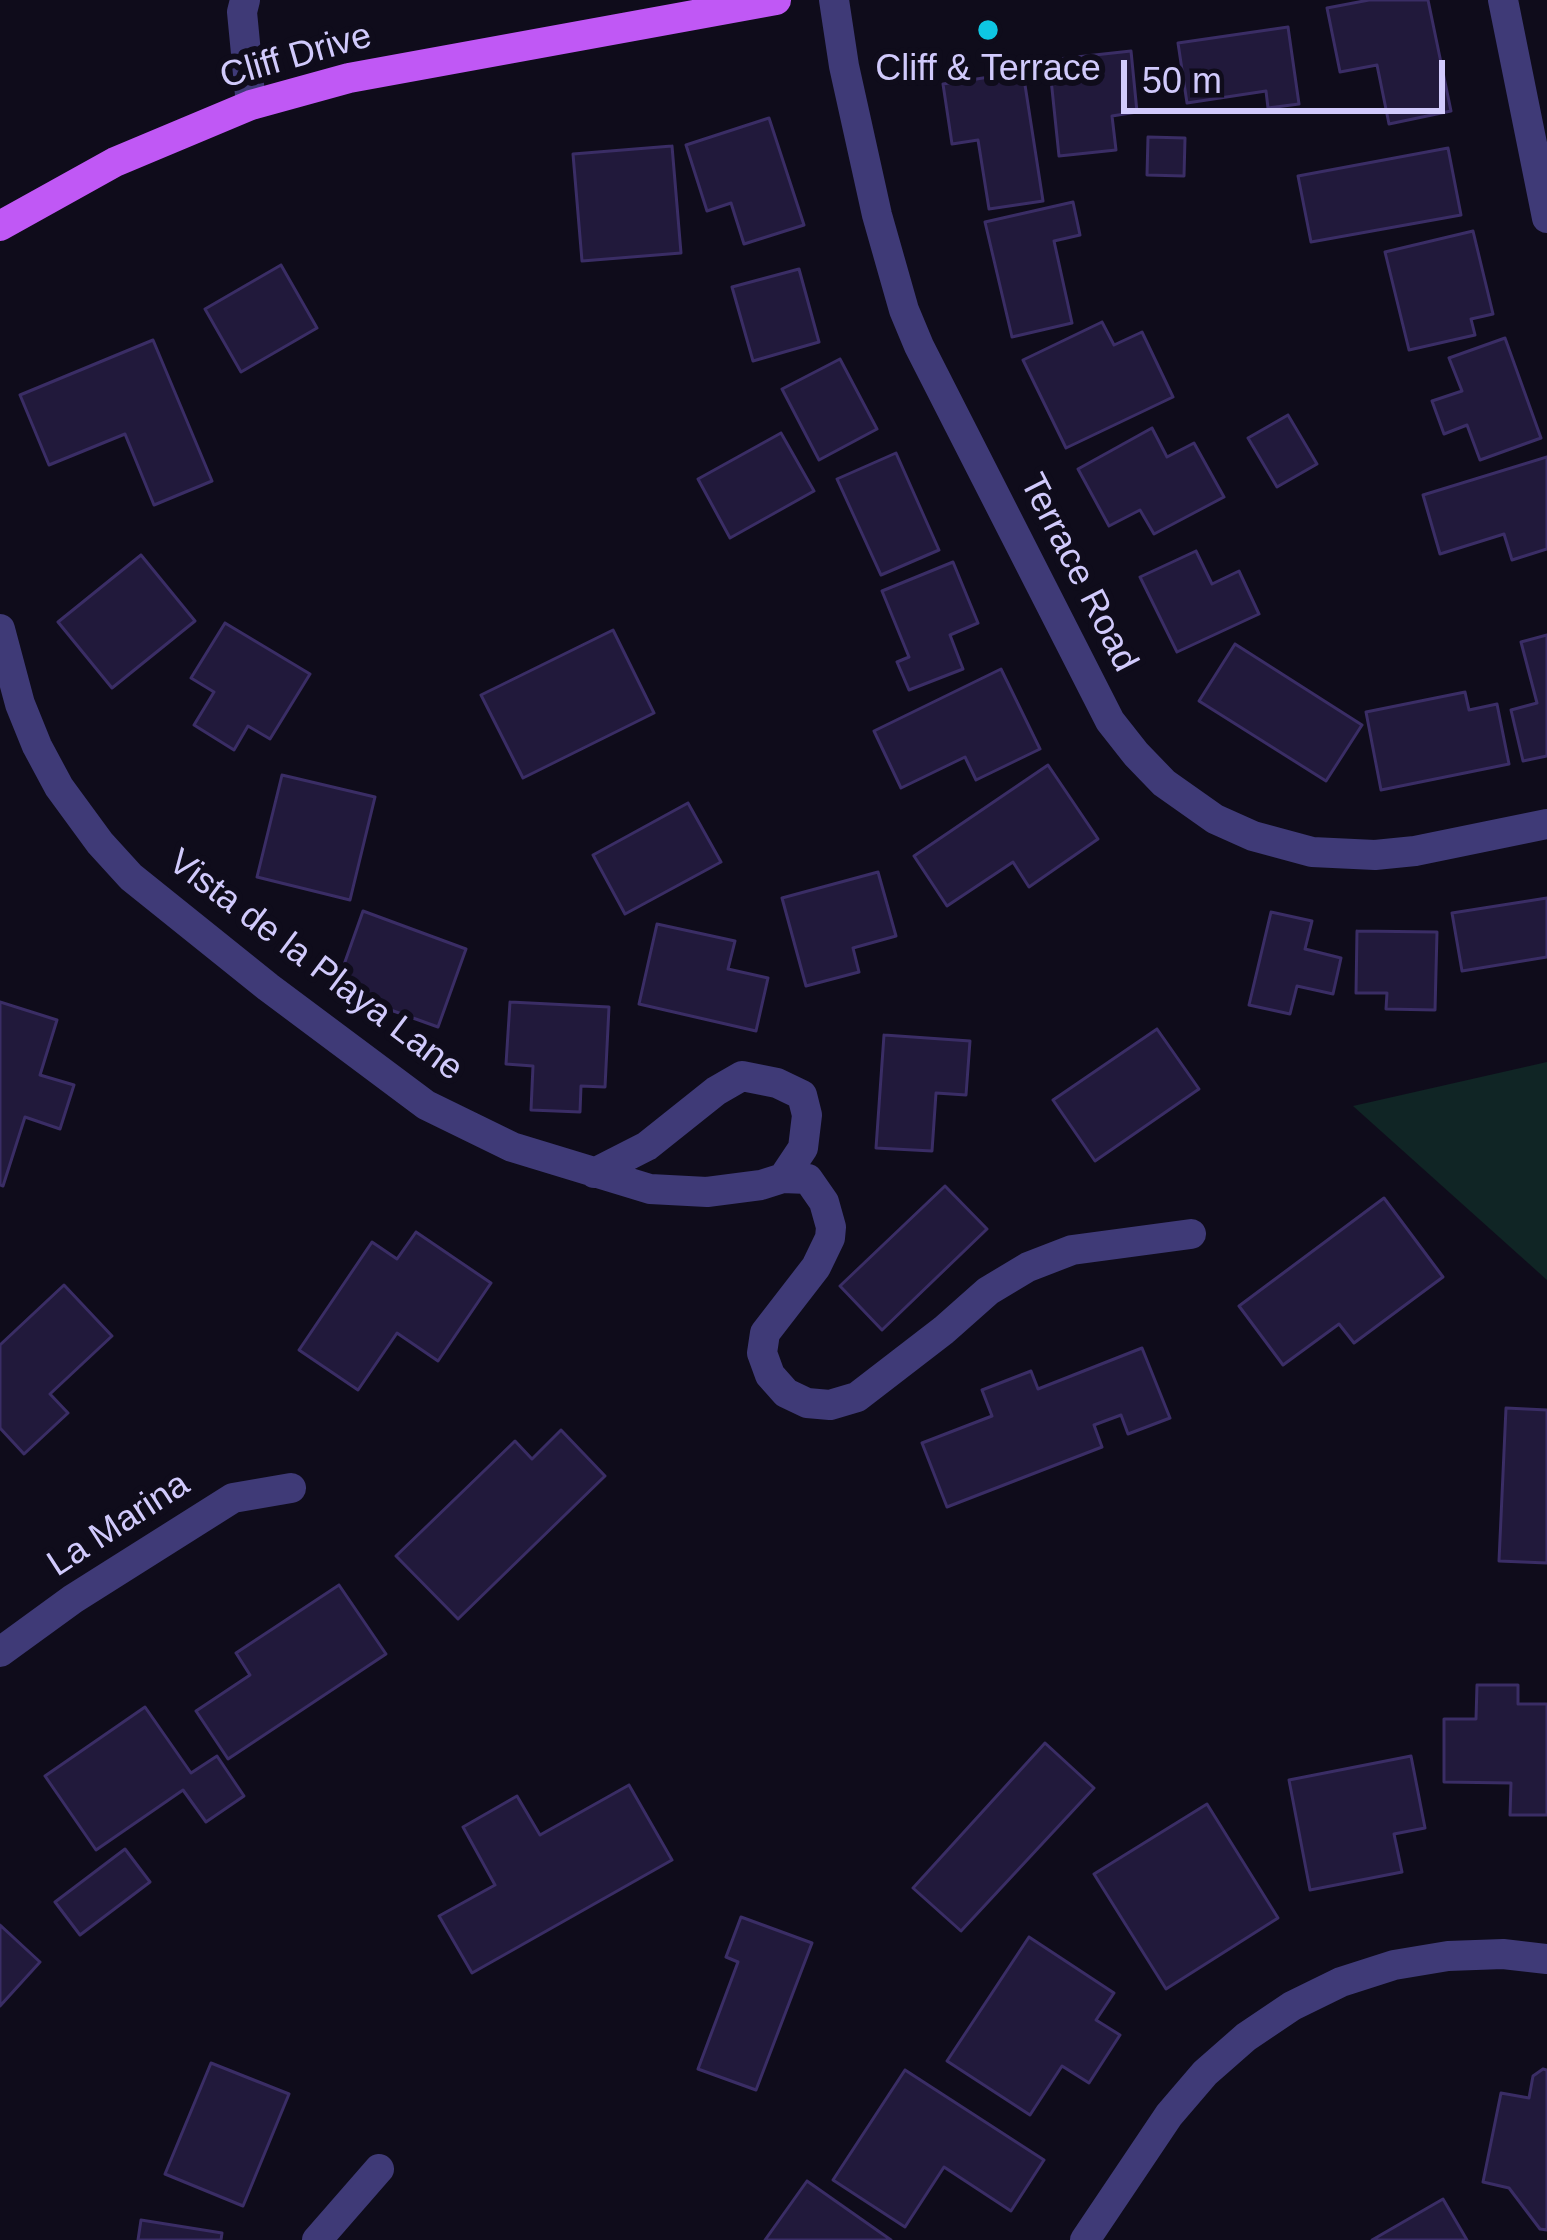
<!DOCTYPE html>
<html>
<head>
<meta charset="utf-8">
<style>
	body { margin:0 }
	#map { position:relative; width:1547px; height:2240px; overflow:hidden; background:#0f0c1b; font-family:Arial,sans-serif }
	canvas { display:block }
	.scale { position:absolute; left:1121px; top:60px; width:324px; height:54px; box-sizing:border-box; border:6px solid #d1cafc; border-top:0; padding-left:15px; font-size:36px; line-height:42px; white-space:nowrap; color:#d1cafc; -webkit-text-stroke:9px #0f0c1b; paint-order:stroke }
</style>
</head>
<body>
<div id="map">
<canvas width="1547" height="2240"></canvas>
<div class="scale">50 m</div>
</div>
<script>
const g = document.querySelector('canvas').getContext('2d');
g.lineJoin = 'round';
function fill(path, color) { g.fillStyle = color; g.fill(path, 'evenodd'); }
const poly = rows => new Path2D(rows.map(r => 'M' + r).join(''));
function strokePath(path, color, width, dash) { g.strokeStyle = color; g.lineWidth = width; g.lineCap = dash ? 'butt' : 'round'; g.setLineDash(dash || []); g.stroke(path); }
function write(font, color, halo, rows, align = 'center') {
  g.font = font + ' Arial,sans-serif'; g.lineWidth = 12; g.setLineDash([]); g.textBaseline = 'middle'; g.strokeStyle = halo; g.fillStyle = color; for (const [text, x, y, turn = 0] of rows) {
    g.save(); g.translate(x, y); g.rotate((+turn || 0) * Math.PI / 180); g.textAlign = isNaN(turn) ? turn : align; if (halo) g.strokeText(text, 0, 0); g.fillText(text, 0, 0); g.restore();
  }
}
fill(poly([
	[1547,1062,1547,1280,1353,1106]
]), '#102525');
const building = poly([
	[1369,0,1428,0,1451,111,1389,124,1377,65,1340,72,1327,8,1369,0],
	[1288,27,1299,104,1268,108,1266,91,1187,103,1178,43,1288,27],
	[1131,51,1137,112,1112,116,1116,150,1059,156,1049,60,1131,51],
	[1023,72,1043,201,989,209,978,140,952,144,943,84,1023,72],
	[769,118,804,225,744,244,731,203,707,211,686,145,769,118],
	[1148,137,1185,138,1184,176,1147,175,1148,137],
	[672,146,681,253,582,261,573,154,672,146],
	[1448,148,1461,215,1311,242,1298,176,1448,148],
	[1073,202,1080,235,1054,241,1072,323,1012,337,985,222,1073,202],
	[1473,231,1493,314,1471,319,1475,335,1409,350,1385,252,1473,231],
	[281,265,317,328,241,372,205,309,281,265],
	[799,269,819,342,753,361,732,287,799,269],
	[1102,322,1114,345,1142,332,1173,397,1066,448,1023,360,1102,322],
	[1505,338,1541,438,1480,460,1467,425,1444,434,1432,401,1462,391,1449,358,1505,338],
	[153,340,212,481,154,505,125,434,49,465,20,395,153,340],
	[840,359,877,429,819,460,782,389,840,359],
	[1288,415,1317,464,1277,487,1248,438,1288,415],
	[1152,428,1167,457,1194,443,1224,497,1154,534,1140,510,1109,526,1078,469,1152,428],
	[781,433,814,491,730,538,698,479,781,433],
	[896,453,939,550,881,575,837,479,896,453],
	[1547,457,1547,549,1512,560,1504,534,1440,554,1423,495,1547,457],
	[1196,551,1212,584,1239,571,1259,614,1177,652,1140,577,1196,551],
	[141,555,195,621,112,688,58,622,141,555],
	[953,562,978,623,950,635,963,669,909,690,897,662,909,657,882,591,953,562],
	[225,623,310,674,270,739,248,726,234,750,194,725,214,692,191,678,225,623],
	[613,630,654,713,523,778,481,695,613,630],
	[1547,635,1547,756,1523,761,1511,710,1537,703,1521,642,1547,635],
	[1235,644,1362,725,1326,781,1199,701,1235,644],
	[1001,669,1040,749,976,780,965,757,901,788,874,731,1001,669],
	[1465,692,1469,710,1497,704,1509,764,1381,790,1366,712,1465,692],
	[1048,765,1098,839,1029,887,1013,862,947,906,914,856,1048,765],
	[282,775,375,797,350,900,257,877,282,775],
	[688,803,721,862,625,914,593,855,688,803],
	[878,872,896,936,853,948,859,972,806,986,782,898,878,872],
	[1547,898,1547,957,1462,971,1452,913,1547,898],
	[363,911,466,949,438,1027,335,990,363,911],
	[1271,912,1312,921,1305,949,1341,958,1333,994,1297,986,1290,1014,1249,1005,1271,912],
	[657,924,735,941,728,969,768,978,756,1031,639,1004,657,924],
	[1357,931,1437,932,1435,1010,1386,1009,1387,993,1356,993,1357,931],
	[0,1002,57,1020,40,1075,74,1085,60,1129,25,1117,3,1186,0,1185,0,1002],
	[510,1002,609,1007,605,1087,581,1086,580,1112,531,1110,533,1066,506,1064,510,1002],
	[1157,1029,1199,1089,1095,1161,1053,1100,1157,1029],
	[884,1035,970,1041,966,1095,936,1093,932,1151,876,1148,884,1035],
	[945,1186,987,1229,882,1330,840,1286,945,1186],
	[1384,1198,1443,1277,1354,1343,1339,1324,1283,1365,1239,1306,1384,1198],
	[416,1232,491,1283,438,1361,397,1333,358,1390,299,1350,372,1242,397,1259,416,1232],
	[64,1285,112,1336,50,1394,68,1413,24,1454,0,1428,0,1345,64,1285],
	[1142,1348,1170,1418,1128,1434,1121,1415,1094,1425,1102,1447,947,1507,922,1443,992,1416,982,1390,1031,1371,1038,1389,1142,1348],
	[1506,1408,1547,1410,1547,1563,1499,1561,1506,1408],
	[561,1430,605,1476,458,1619,396,1556,515,1441,532,1459,561,1430],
	[339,1585,386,1654,228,1759,196,1711,250,1675,236,1653,339,1585],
	[1477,1685,1518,1685,1518,1704,1547,1704,1547,1815,1510,1815,1511,1783,1444,1782,1444,1719,1476,1719,1477,1685],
	[145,1707,191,1773,217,1756,244,1796,206,1822,183,1790,96,1850,45,1776,145,1707],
	[1045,1743,1094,1788,961,1931,913,1888,1045,1743],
	[1411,1756,1425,1828,1394,1834,1402,1872,1310,1890,1289,1780,1411,1756],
	[629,1785,672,1860,472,1973,439,1916,495,1885,463,1827,517,1796,540,1835,629,1785],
	[1207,1804,1278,1918,1166,1989,1094,1874,1207,1804],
	[125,1849,150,1882,80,1935,55,1902,125,1849],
	[741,1917,812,1943,756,2090,698,2069,738,1962,726,1957,741,1917],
	[0,1925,40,1962,0,2006,0,1925],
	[1029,1937,1114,1993,1096,2020,1120,2035,1089,2083,1062,2066,1030,2115,947,2061,1029,1937],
	[211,2063,289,2094,243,2206,165,2174,211,2063],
	[1543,2069,1547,2070,1547,2230,1540,2229,1509,2188,1483,2182,1501,2093,1529,2098,1533,2076,1543,2069],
	[905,2070,1044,2160,1011,2211,944,2167,905,2227,833,2180,905,2070],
	[807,2181,891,2240,765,2240,807,2181],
	[1443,2199,1467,2240,1372,2240,1443,2199],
	[141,2220,222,2233,221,2240,138,2240,141,2220]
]);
fill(building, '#21193b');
strokePath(building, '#3a2d65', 3);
strokePath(poly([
	[245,0,242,12,251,105],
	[834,0,844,66,877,215,904,310,919,346,1110,721,1136,754,1164,783,1215,819,1253,836,1312,852,1375,855,1415,851,1547,824],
	[1503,0,1547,218],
	[0,629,20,704,37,746,59,787,100,843,131,877,268,987,426,1105,512,1147,650,1189,707,1192,761,1185,783,1178,808,1179,824,1202,831,1227,830,1238,816,1267,765,1333,762,1353,770,1375,786,1393,807,1403,830,1405,857,1397,944,1330,988,1291,1028,1267,1072,1250,1191,1234],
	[594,1173,647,1146,716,1091,742,1076,777,1083,802,1095,807,1115,803,1148,783,1178],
	[0,1652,73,1599,233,1498,291,1488],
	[317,2240,379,2169],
	[1085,2240,1169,2115,1205,2073,1246,2037,1292,2006,1341,1982,1394,1965,1448,1956,1503,1954,1547,1959]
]), '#3f3a77', 30);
strokePath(poly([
	[0,226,115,162,251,105,349,78,776,0]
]), '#c058f5', 30);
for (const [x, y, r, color] of [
	[988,30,12,"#0ec6e3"]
]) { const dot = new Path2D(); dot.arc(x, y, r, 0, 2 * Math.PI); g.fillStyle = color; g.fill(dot); strokePath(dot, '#0f0c1b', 4.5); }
write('36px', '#d1cafc', '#0f0c1b', [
	["Cliff Drive",296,57,-16],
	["Terrace Road",1078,573,63],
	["Vista de la Playa Lane",315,966,37],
	["La Marina",119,1525,-33]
]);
write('36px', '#d1cafc', '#0f0c1b', [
	["Cliff & Terrace",988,70]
]);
</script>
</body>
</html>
